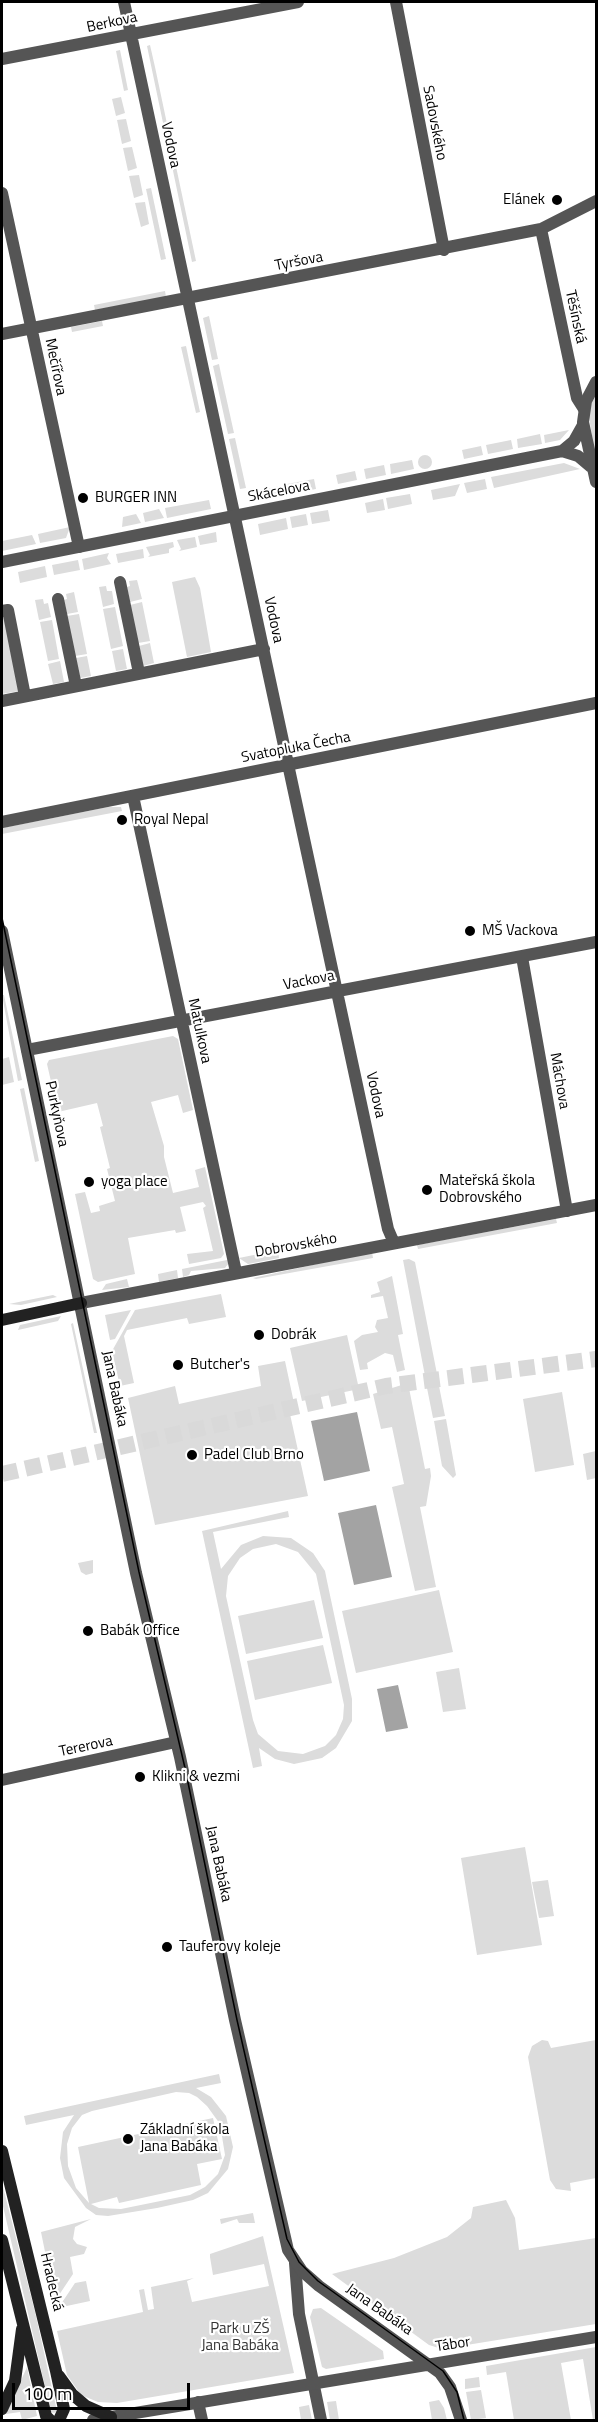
<!DOCTYPE html>
<html>
<head>
<meta charset="utf-8">
<style>
	body { margin:0 }
	#map { position:relative; width:598px; height:2422px; overflow:hidden; background:#fff; font-family:"Titillium Web",sans-serif }
	canvas { display:block }
	.frame { position:absolute; inset:0; border:3px solid #000; pointer-events:none }
	.scale { position:absolute; left:12px; top:2383px; width:178px; height:27px; box-sizing:border-box; border:3px solid #000; border-top:0; padding-left:8px; font-size:18px; line-height:21px; white-space:nowrap; color:#000; -webkit-text-stroke:4px #fff; paint-order:stroke }
</style>
</head>
<body>
<div id="map">
<canvas width="598" height="2422"></canvas>
<div class="frame"></div>
<div class="scale">100 m</div>
</div>
<script>
const g = document.querySelector('canvas').getContext('2d');
g.lineJoin = 'round';
function fill(path, color) { g.fillStyle = color; g.fill(path, 'evenodd'); }
const poly = rows => new Path2D(rows.map(r => 'M' + r).join(''));
function strokePath(path, color, width, dash) { g.strokeStyle = color; g.lineWidth = width; g.lineCap = dash ? 'butt' : 'round'; g.setLineDash(dash || []); g.stroke(path); }
function write(font, color, halo, rows, align = 'center') {
  g.font = font + ' "Titillium Web",sans-serif'; g.lineWidth = 4.5; g.setLineDash([]); g.textBaseline = 'middle'; g.strokeStyle = halo; g.fillStyle = color; for (const [text, x, y, turn = 0] of rows) {
    g.save(); g.translate(x, y); g.rotate((+turn || 0) * Math.PI / 180); g.textAlign = isNaN(turn) ? turn : align; if (halo) g.strokeText(text, 0, 0); g.fillText(text, 0, 0); g.restore();
  }
}
fill(poly([
	[150,45,155,67,196,261,192,262,147,46],
	[120,50,128,90,124,91,116,51],
	[121,97,125,113,116,116,112,99],
	[126,119,131,141,122,144,117,120],
	[132,147,137,168,128,171,123,148],
	[139,175,143,195,134,198,129,176],
	[151,188,166,259,161,260,146,189],
	[145,202,149,224,141,227,135,203],
	[165,291,166,297,95,310,94,305],
	[209,316,218,359,212,360,203,318],
	[102,321,103,326,72,332,71,327],
	[186,346,200,412,196,413,181,347],
	[219,364,221,374,234,433,228,434,213,366],
	[596,391,596,461,589,417,592,399],
	[569,430,560,440,545,443,544,435],
	[540,434,542,444,518,448,517,439],
	[235,438,246,488,240,489,229,439],
	[511,440,513,449,488,454,486,445],
	[481,446,483,455,464,459,462,450],
	'418 462a7 7 0 1 1 14 0a7 7 0 1 1-14 0Z',
	[412,460,414,469,391,474,390,464],
	[564,463,580,469,494,488,491,477],
	[384,465,386,475,366,479,364,469],
	[355,471,357,480,338,484,336,475],
	[314,479,316,489,289,494,287,484],
	[485,479,487,489,467,493,464,483],
	[460,484,455,496,433,500,431,490],
	[281,486,283,495,252,501,250,492],
	[410,494,412,504,388,509,386,498],
	[383,499,385,510,367,513,365,503],
	[209,500,211,509,167,518,165,508],
	[159,509,164,518,145,522,143,513],
	[328,510,330,521,312,524,310,513],
	[136,514,141,523,122,527,123,517],
	[306,514,308,525,292,528,290,517],
	[286,518,288,529,260,535,258,524],
	[70,527,66,538,40,543,38,534],
	[216,532,217,542,200,545,198,536],
	[32,535,36,544,2,551,2,541],
	[195,537,197,547,179,551,181,549,177,540],
	[173,542,174,547,169,549,169,553,148,557,150,555,146,547],
	[143,549,144,558,118,563,116,554],
	[109,553,107,558,111,564,84,570,82,559],
	[78,560,80,570,54,575,52,565],
	[45,566,47,577,20,583,18,572],
	[195,577,200,588,211,652,187,657,172,582],
	[137,580,142,599,130,602,127,587,130,586,129,581],
	[106,586,107,591,112,591,114,604,103,607,99,587],
	[74,592,78,612,67,614,64,600,67,599,66,594],
	[43,599,44,604,48,603,51,617,39,620,35,600],
	[142,602,150,641,138,643,130,605],
	[115,607,123,646,111,649,103,609],
	[79,614,87,654,75,656,67,616],
	[4,615,19,691,2,694,2,616],
	[52,620,59,659,48,661,40,622],
	[150,643,154,663,143,666,139,646],
	[123,649,127,669,116,671,112,651],
	[87,656,91,676,80,678,76,658],
	[60,661,64,682,53,684,48,664],
	[108,807,121,807,122,811,2,834,2,828],
	[2,995,4,995,22,1080,18,1081],
	[173,1036,178,1039,193,1110,183,1113,178,1095,151,1102,164,1146,164,1157,173,1193,199,1187,195,1170,205,1167,224,1254,221,1258,189,1264,187,1254,213,1251,203,1208,206,1206,203,1202,180,1207,186,1231,176,1233,175,1230,128,1238,135,1274,98,1282,93,1279,75,1194,85,1192,91,1213,100,1211,99,1206,115,1201,107,1169,110,1168,100,1127,103,1126,97,1103,58,1112,47,1064,49,1060],
	[9,1057,14,1082,2,1085,2,1059],
	[24,1088,39,1161,35,1162,20,1089],
	[556,1219,557,1223,418,1249,417,1245],
	[278,1250,279,1258,248,1264,239,1258],
	[372,1252,373,1258,256,1279,253,1278],
	[232,1259,225,1268,191,1271,189,1275,183,1277,182,1269],
	[409,1259,415,1262,437,1374,425,1376,403,1260],
	[177,1270,178,1278,159,1282,158,1274],
	[392,1276,403,1334,398,1335,405,1370,397,1372,393,1355,385,1353,367,1363,368,1369,360,1370,354,1341,362,1335,378,1332,375,1327,377,1320,388,1318,383,1296,371,1298,371,1295,380,1292,377,1282],
	[127,1279,129,1287,102,1290,106,1284],
	[221,1294,226,1317,189,1324,187,1318,127,1330,124,1336,134,1383,120,1386,112,1351,135,1310],
	[53,1295,57,1297,21,1305,9,1304],
	[131,1310,115,1339,110,1340,105,1315],
	[61,1316,58,1321,18,1330,20,1325],
	[73,1323,97,1433,94,1433,71,1324],
	[347,1335,359,1389,302,1401,290,1348],
	[285,1361,294,1403,288,1405,308,1496,155,1525,128,1398,175,1386,179,1404,261,1386,258,1366],
	[438,1381,445,1416,433,1418,426,1383],
	[408,1383,425,1469,430,1468,431,1476,426,1506,420,1507,436,1587,415,1591,392,1487,404,1484,392,1427,381,1429,373,1394],
	[562,1392,574,1465,535,1472,523,1399],
	[446,1419,456,1475,453,1478,442,1466,434,1421],
	[596,1451,596,1478,587,1480,583,1454],
	[288,1511,289,1517,213,1532,221,1569,241,1545,263,1536,291,1538,313,1553,325,1571,327,1581,352,1699,352,1721,336,1748,322,1758,294,1764,275,1759,259,1748,262,1766,253,1768,202,1531],
	[276,1544,298,1552,316,1574,344,1705,343,1719,336,1735,325,1746,303,1754,278,1751,258,1734,253,1720,226,1596,228,1576,240,1558,253,1549],
	[93,1560,93,1573,86,1575,81,1572,78,1563],
	[439,1590,453,1652,356,1673,342,1611],
	[314,1600,323,1638,246,1654,238,1616],
	[323,1645,332,1683,255,1700,247,1661],
	[459,1668,466,1709,443,1712,436,1672],
	[525,1847,542,1945,477,1955,461,1858],
	[548,1880,554,1916,539,1918,532,1882],
	[542,2040,548,2041,551,2048,596,2040,596,2178,570,2183,571,2191,556,2189,550,2180,528,2057,532,2046],
	[219,2074,221,2083,196,2088,211,2097,226,2116,233,2147,228,2169,208,2193,193,2200,157,2208,108,2216,96,2215,86,2208,64,2178,60,2158,63,2132,74,2115,26,2125,24,2116],
	[176,2092,189,2093,197,2097,207,2106,220,2124,225,2155,218,2174,205,2187,190,2195,121,2209,99,2208,91,2204,117,2197,119,2203,201,2185,197,2164,222,2159,213,2118,78,2147,89,2203,76,2188,68,2166,67,2144,72,2128,82,2115,92,2111],
	[2,2183,35,2312,57,2411,54,2413,51,2412,2,2202],
	[506,2200,515,2218,519,2250,596,2238,596,2324,442,2349,429,2345,332,2274,394,2258,447,2237,471,2218,473,2207],
	[253,2213,255,2223,239,2223,237,2219,221,2224,220,2219],
	[91,2219,75,2227,73,2239,77,2244,87,2247,84,2254,70,2257,73,2274,55,2301,41,2232],
	[263,2236,294,2373,117,2403,98,2402,81,2395,67,2375,57,2331,143,2312,139,2290,144,2289,148,2310,154,2309,151,2287,194,2278,187,2281,192,2302,269,2286,264,2264,213,2275,210,2257,210,2254],
	[86,2281,90,2301,62,2307,61,2304,75,2283],
	[321,2308,383,2351,384,2359,326,2369,322,2367,310,2317,313,2309],
	[596,2347,596,2420,593,2420,583,2359,561,2363,571,2420,514,2420,506,2372,487,2375,486,2366],
	[27,2367,37,2416,22,2420,20,2412,6,2414],
	[479,2377,480,2387,465,2389,465,2379],
	[481,2390,486,2418,471,2420,466,2392],
	[439,2400,444,2408,447,2420,432,2420,429,2402],
	[336,2401,339,2420,330,2420,327,2402],
	[309,2405,312,2420,301,2420,299,2407]
]), '#dcdcdc');
fill(poly([
	[357,1412,370,1471,324,1481,311,1421],
	[376,1505,392,1577,354,1585,338,1513],
	[398,1685,408,1728,386,1732,377,1689]
]), '#a3a3a3');
strokePath(poly([
	[2,1474,386,1386,596,1359]
]), '#d9d9d9', 16, [16, 8]);
strokePath(poly([
	[124,2,388,1229,394,1243],
	[396,2,444,250],
	[2,59,298,2],
	[2,193,79,547],
	[541,229,577,398,584,409],
	[2,334,541,229,596,201],
	[120,582,139,673],
	[58,599,76,686],
	[2,611,8,610,25,696],
	[2,701,264,649],
	[133,796,236,1272],
	[2,822,596,703],
	[522,957,567,1211],
	[27,1050,596,942],
	[81,1303,596,1205],
	[2,1780,176,1742],
	[295,2263,299,2314,321,2420],
	[198,2402,202,2420]
]), '#555', 12);
strokePath(poly([
	[596,382,586,401,583,422,596,482],
	[562,451,578,456,591,467],
	[2,562,562,451,574,441,583,425],
	[2,931,136,1573,180,1757,235,2020,288,2250,302,2271,319,2286,440,2373,450,2387,461,2420],
	[93,2420,596,2337]
]), '#555', 12);
strokePath(poly([
	[2,1320,81,1303],
	[2,2151,56,2371,64,2409,59,2420],
	[2,2240,46,2416,50,2420],
	[59,2376,72,2394,86,2406,111,2417],
	[2,2409,15,2381,22,2329]
]), '#222', 12);
strokePath(poly([
	[2,918,139,1572,185,1768,237,2020,287,2239,299,2262,318,2281,443,2371,457,2392,464,2420]
]), '#000', 1.5);
for (const [x, y, r, color] of [
	[557,200,6,"#000"],
	[83,498,6,"#000"],
	[122,820,6,"#000"],
	[470,931,6,"#000"],
	[89,1182,6,"#000"],
	[427,1190,6,"#000"],
	[259,1335,6,"#000"],
	[178,1365,6,"#000"],
	[192,1455,6,"#000"],
	[88,1631,6,"#000"],
	[140,1777,6,"#000"],
	[167,1947,6,"#000"],
	[128,2139,6,"#000"]
]) { const dot = new Path2D(); dot.arc(x, y, r, 0, 2 * Math.PI); g.fillStyle = color; g.fill(dot); strokePath(dot, '#fff', 2); }
write('15px', '#000', '#fff', [
	["Berkova",112,23,-12],
	["Sadovského",434,123,79],
	["Vodova",170,145,78],
	["Tyršova",299,262,-11],
	["Těšínská",575,317,78],
	["Mečířova",55,367,78],
	["Skácelova",279,492,-11],
	["Vodova",273,620,78],
	["Svatopluka Čecha",296,748,-11],
	["Vackova",309,981,-11],
	["Matulkova",199,1031,78],
	["Máchova",559,1081,80],
	["Vodova",375,1095,78],
	["Purkyňova",56,1114,78],
	["Dobrovského",296,1246,-10],
	["Jana Babáka",114,1389,78],
	["Tererova",86,1747,-12],
	["Jana Babáka",218,1864,78],
	["Hradecká",51,2282,77],
	["Jana Babáka",379,2310,35],
	["Tábor",453,2345,-9]
]);
write('15px', '#000', '#fff', [
	["Elánek",545,200,"right"],
	["BURGER INN",95,498],
	["Royal Nepal",134,820],
	["MŠ Vackova",482,931],
	["Mateřská škola",439,1181],
	["Dobrovského",439,1198],
	["yoga place",101,1182],
	["Dobrák",271,1335],
	["Butcher's",190,1365],
	["Padel Club Brno",204,1455],
	["Babák Office",100,1631],
	["Klikni & vezmi",152,1777],
	["Tauferovy koleje",179,1947],
	["Základní škola",140,2130],
	["Jana Babáka",140,2147]
], 'left');
write('15px', '#333', '#fff', [
	["Park u ZŠ",240,2329],
	["Jana Babáka",240,2346]
]);
</script>
</body>
</html>
